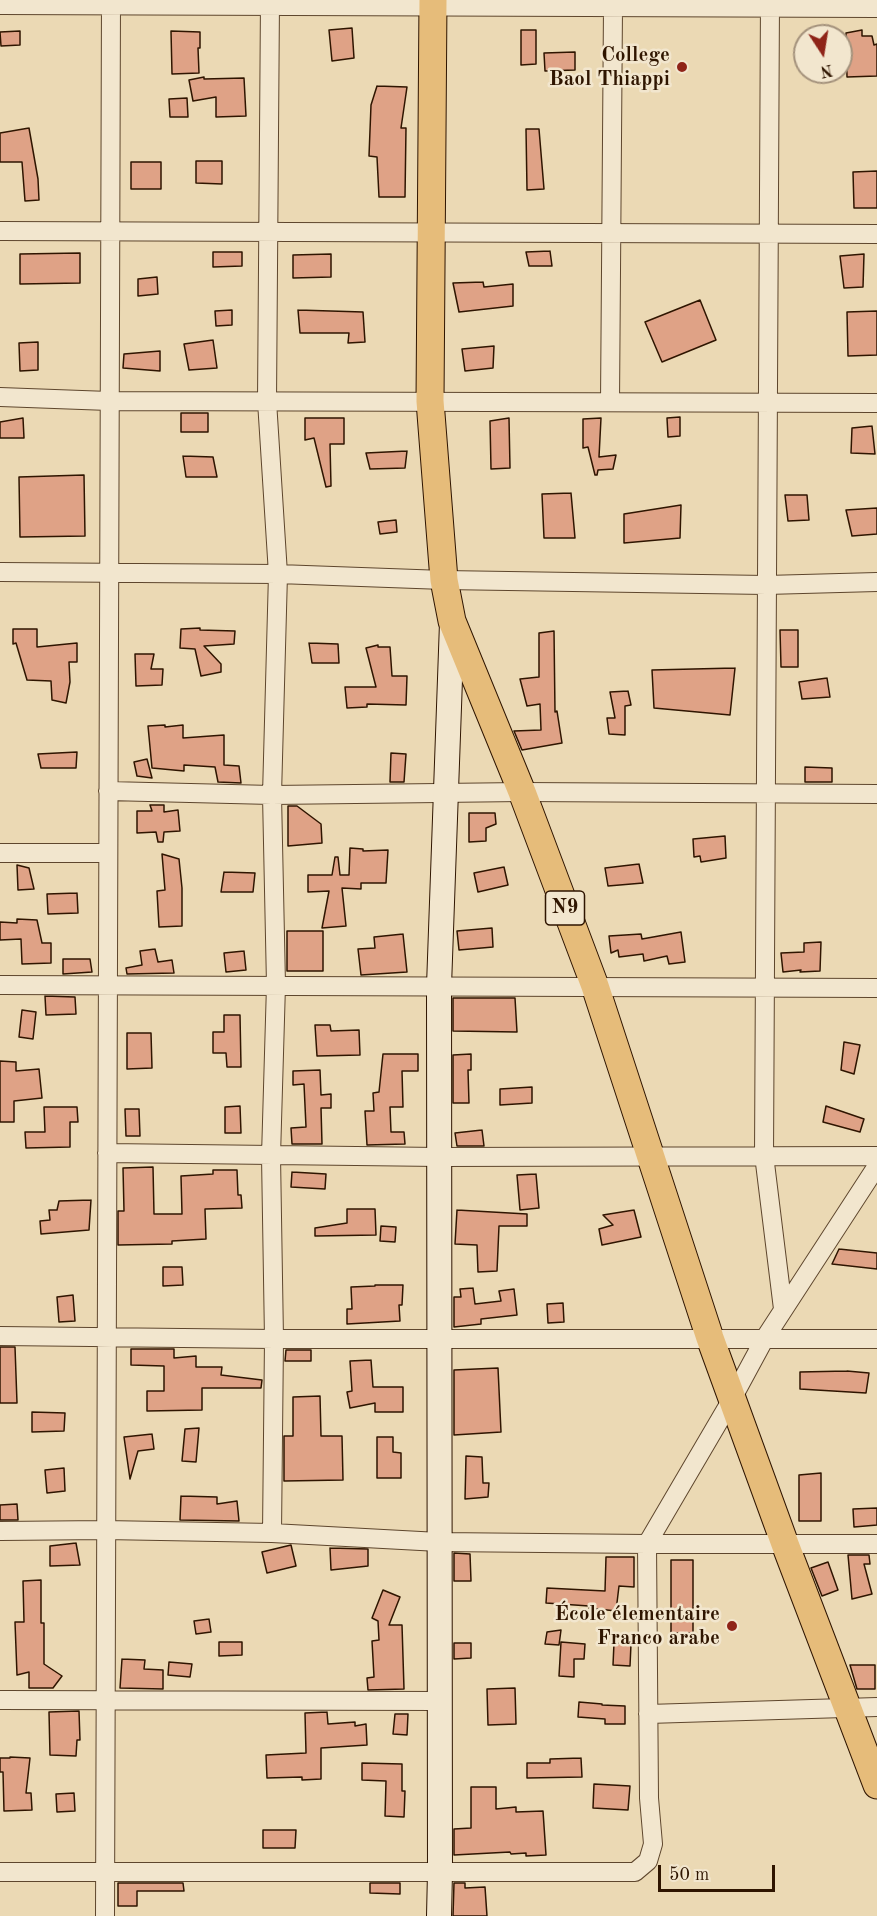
<!DOCTYPE html>
<html>
<head>
<meta charset="utf-8">
<style>
	body { margin:0 }
	#map { position:relative; width:877px; height:1916px; overflow:hidden; background:#ebd9b4; font-family:"Old Standard TT",serif }
	canvas { display:block }
	.north { position:absolute; left:793px; top:24px; width:60px; height:60px; box-sizing:border-box; background:#f2e6ce; border:2px solid #a4927c; border-radius:50%; rotate:168deg; font-size:16px; font-weight:700; line-height:24px; text-align:center; color:#2f1500 }
	.north::after { content:''; display:block; margin:auto; width:21px; height:27px; background:#8f2418; clip-path:polygon(50% 0,100% 100%,50% 72%,0 100%) }
	.scale { position:absolute; left:658px; top:1865px; width:117px; height:27px; box-sizing:border-box; border:3px solid #2f1500; border-top:0; padding-left:8px; font-size:18px; line-height:21px; white-space:nowrap; color:#2f1500; -webkit-text-stroke:4px #f2e6ce; paint-order:stroke }
</style>
</head>
<body>
<div id="map">
<canvas width="877" height="1916"></canvas>
<div class="north">N</div>
<div class="scale">50 m</div>
</div>
<script>
const g = document.querySelector('canvas').getContext('2d');
g.lineJoin = 'round';
function fill(path, color) { g.fillStyle = color; g.fill(path, 'evenodd'); }
const poly = rows => new Path2D(rows.map(r => 'M' + r).join(''));
function strokePath(path, color, width, dash) { g.strokeStyle = color; g.lineWidth = width; g.lineCap = dash ? 'butt' : 'round'; g.setLineDash(dash || []); g.stroke(path); }
function write(font, color, halo, rows, align = 'center') {
  g.font = font + ' "Old Standard TT",serif'; g.lineWidth = 5; g.setLineDash([]); g.textBaseline = 'middle'; g.strokeStyle = halo; g.fillStyle = color; for (const [text, x, y, turn = 0] of rows) {
    g.save(); g.translate(x, y); g.rotate((+turn || 0) * Math.PI / 180); g.textAlign = isNaN(turn) ? turn : align; if (halo) g.strokeText(text, 0, 0); g.fillText(text, 0, 0); g.restore();
  }
}
const building = poly([
	[352,28,354,58,332,61,329,30,352,28],
	[521,30,536,30,536,64,521,65,521,30],
	[862,30,862,36,872,36,874,45,877,44,877,76,847,77,846,33,862,30],
	[20,31,20,45,1,46,0,32,20,31],
	[171,31,200,32,200,48,198,48,199,73,172,74,171,31],
	[575,52,575,70,545,71,544,53,575,52],
	[204,77,204,79,244,78,246,116,216,117,216,97,193,101,189,80,204,77],
	[377,86,407,87,401,128,406,128,405,197,379,197,377,157,369,156,371,105,377,86],
	[187,98,188,117,170,117,169,99,187,98],
	[29,128,38,179,39,200,25,201,22,162,0,162,0,133,29,128],
	[526,129,539,129,544,189,527,190,526,129],
	[196,161,222,161,222,184,196,183,196,161],
	[131,162,161,162,161,189,131,189,131,162],
	[877,171,877,208,854,208,853,172,877,171],
	[550,251,552,266,529,266,526,252,550,251],
	[213,252,242,252,242,266,213,267,213,252],
	[80,253,80,283,20,284,20,254,80,253],
	[331,254,331,277,293,278,293,255,331,254],
	[864,254,863,287,844,288,840,256,864,254],
	[157,277,158,294,138,296,138,279,157,277],
	[483,282,484,287,513,284,513,306,459,312,453,283,483,282],
	[700,300,716,340,662,362,645,322,700,300],
	[232,310,232,325,216,326,215,311,232,310],
	[298,310,363,312,365,342,348,343,349,333,300,333,298,310],
	[877,311,877,355,848,356,847,312,877,311],
	[213,340,217,368,189,370,184,344,213,340],
	[38,342,38,370,20,371,19,343,38,342],
	[494,346,493,368,465,371,462,349,494,346],
	[160,351,160,371,123,368,124,354,160,351],
	[181,413,208,413,208,432,181,432,181,413],
	[680,417,680,436,668,437,667,418,680,417],
	[23,418,24,438,0,438,0,422,23,418],
	[305,418,344,418,344,444,330,444,331,486,326,487,314,438,305,440,305,418],
	[509,418,510,468,491,469,490,421,509,418],
	[601,418,599,457,616,455,613,469,598,470,597,475,595,475,588,447,583,448,583,419,601,418],
	[872,426,875,454,851,453,852,428,872,426],
	[407,451,405,468,370,469,366,453,407,451],
	[183,456,213,457,217,477,186,477,183,456],
	[84,475,85,536,20,537,19,477,84,475],
	[571,493,575,538,544,538,542,494,571,493],
	[785,495,807,495,809,520,788,521,785,495],
	[681,505,680,538,624,543,624,514,681,505],
	[877,508,877,534,852,536,846,510,877,508],
	[396,520,397,532,380,534,378,522,396,520],
	[200,628,200,630,235,631,234,644,204,646,221,664,221,672,201,676,195,649,180,648,181,629,200,628],
	[13,629,37,629,37,647,77,643,77,662,69,662,70,682,66,703,52,700,51,681,27,680,16,643,13,644,13,629],
	[780,630,798,630,798,667,781,667,780,630],
	[554,631,555,712,557,711,562,743,522,750,514,731,541,730,540,704,527,706,520,679,539,677,539,633,554,631],
	[309,643,338,644,339,663,312,663,309,643],
	[378,645,378,647,390,647,392,676,407,676,406,705,367,704,367,707,347,708,345,687,376,687,366,648,378,645],
	[135,654,154,654,151,669,163,669,162,685,136,686,135,654],
	[735,668,730,715,654,708,652,670,735,668],
	[827,678,830,697,802,699,799,682,827,678],
	[628,691,631,705,625,706,625,735,609,734,607,718,615,718,610,692,628,691],
	[165,725,165,727,183,725,183,738,224,735,224,765,239,766,241,783,218,782,215,767,184,765,184,771,152,768,148,726,165,725],
	[77,752,76,768,41,768,38,754,77,752],
	[391,753,406,754,404,782,390,782,391,753],
	[147,759,152,778,137,776,134,762,147,759],
	[805,767,832,768,832,782,805,782,805,767],
	[150,805,164,805,164,812,178,810,180,831,164,832,163,842,158,842,156,832,137,833,137,811,152,811,150,805],
	[288,806,297,806,321,824,322,843,288,846,288,806],
	[469,813,495,813,496,824,486,828,486,841,469,842,469,813],
	[725,836,726,858,701,862,700,856,694,857,693,839,725,836],
	[350,848,363,849,363,851,388,850,386,883,361,883,361,889,342,888,346,926,322,928,329,891,308,892,308,875,332,875,335,857,338,857,340,875,349,875,350,848],
	[162,854,179,859,182,888,182,926,159,927,157,891,165,890,162,854],
	[639,864,643,883,608,886,605,868,639,864],
	[17,865,29,868,34,889,18,890,17,865],
	[504,867,508,885,478,892,474,873,504,867],
	[224,872,255,873,253,892,221,892,224,872],
	[77,893,78,913,48,914,47,894,77,893],
	[17,919,37,920,42,943,51,943,51,963,22,964,21,939,0,940,0,922,17,923,17,919],
	[492,928,493,947,459,950,457,931,492,928],
	[287,931,323,931,323,971,287,971,287,931],
	[681,932,685,962,669,964,667,956,644,961,643,954,619,957,618,950,611,953,609,936,641,934,642,939,681,932],
	[403,934,407,972,361,975,358,949,375,948,374,937,403,934],
	[821,942,820,971,800,972,801,970,783,972,781,953,804,952,804,943,821,942],
	[155,949,158,962,172,960,174,973,127,974,126,968,142,965,140,951,155,949],
	[244,951,246,970,226,972,224,953,244,951],
	[63,959,90,959,92,972,63,974,63,959],
	[45,996,75,997,76,1014,46,1015,45,996],
	[453,998,515,998,517,1032,453,1031,453,998],
	[22,1010,36,1012,33,1039,19,1037,22,1010],
	[224,1015,240,1015,241,1067,227,1067,226,1053,213,1053,213,1032,224,1032,224,1015],
	[315,1025,330,1025,331,1031,359,1030,360,1055,317,1056,315,1025],
	[127,1033,151,1033,152,1068,127,1069,127,1033],
	[844,1042,860,1045,854,1074,841,1070,844,1042],
	[383,1054,418,1054,418,1071,402,1071,403,1107,390,1107,391,1132,404,1132,405,1144,367,1145,365,1111,374,1111,373,1093,379,1092,383,1054],
	[471,1054,471,1070,468,1070,469,1103,453,1103,453,1055,471,1054],
	[0,1061,16,1062,16,1071,39,1069,42,1098,14,1101,14,1122,0,1122,0,1061],
	[320,1070,321,1095,331,1094,331,1108,321,1108,322,1144,292,1144,291,1128,306,1127,304,1084,293,1085,293,1071,320,1070],
	[532,1087,532,1103,500,1105,500,1089,532,1087],
	[240,1106,241,1133,225,1133,225,1107,240,1106],
	[826,1106,864,1119,860,1132,823,1122,826,1106],
	[44,1107,77,1107,78,1122,70,1122,70,1147,26,1148,25,1132,45,1132,44,1107],
	[125,1109,139,1109,140,1136,126,1136,125,1109],
	[482,1130,484,1146,457,1146,455,1133,482,1130],
	[153,1167,154,1214,182,1214,181,1176,213,1174,213,1170,237,1170,238,1195,241,1195,242,1208,205,1209,206,1239,172,1241,172,1244,118,1245,118,1211,124,1211,123,1168,153,1167],
	[292,1172,326,1174,325,1189,291,1187,292,1172],
	[536,1174,539,1208,520,1210,517,1175,536,1174],
	[91,1200,89,1230,41,1234,40,1221,50,1220,49,1210,57,1210,59,1201,91,1200],
	[347,1209,375,1209,376,1235,315,1236,315,1228,347,1223,347,1209],
	[457,1210,527,1214,527,1226,499,1226,497,1271,478,1272,477,1245,455,1244,457,1210],
	[634,1210,641,1237,602,1245,599,1229,613,1225,603,1215,634,1210],
	[381,1226,396,1227,395,1242,380,1241,381,1226],
	[839,1249,877,1253,877,1269,832,1264,839,1249],
	[163,1267,182,1267,183,1285,163,1286,163,1267],
	[375,1285,403,1285,402,1305,399,1305,400,1321,347,1324,347,1309,352,1309,351,1287,375,1286,375,1285],
	[473,1288,475,1304,501,1301,499,1291,514,1289,517,1315,481,1319,481,1324,454,1327,454,1297,461,1297,460,1289,473,1288],
	[73,1295,75,1321,59,1322,57,1297,73,1295],
	[563,1303,564,1322,548,1323,547,1304,563,1303],
	[0,1347,15,1347,17,1403,0,1403,0,1347],
	[131,1349,174,1349,174,1358,196,1356,196,1367,222,1367,221,1375,262,1380,261,1388,202,1388,202,1410,147,1411,147,1391,164,1391,164,1366,131,1365,131,1349],
	[286,1350,311,1350,311,1361,285,1361,286,1350],
	[371,1360,373,1387,403,1387,403,1412,375,1412,375,1403,350,1408,347,1392,352,1391,350,1361,371,1360],
	[498,1368,501,1432,454,1435,454,1370,498,1368],
	[847,1371,869,1373,866,1393,800,1389,800,1372,847,1371],
	[320,1396,321,1436,342,1436,343,1480,284,1481,284,1436,293,1436,293,1397,320,1396],
	[32,1412,65,1413,64,1431,32,1432,32,1412],
	[199,1428,196,1462,182,1461,185,1429,199,1428],
	[152,1434,154,1449,138,1451,130,1479,124,1437,152,1434],
	[377,1437,393,1437,393,1452,401,1453,401,1478,377,1478,377,1437],
	[466,1456,482,1457,483,1483,489,1483,488,1497,465,1499,466,1456],
	[64,1468,65,1491,47,1493,45,1470,64,1468],
	[821,1473,821,1521,799,1521,799,1475,821,1473],
	[181,1496,217,1497,217,1504,237,1501,239,1521,180,1520,181,1496],
	[17,1504,18,1520,0,1520,0,1505,17,1504],
	[877,1508,877,1525,854,1527,853,1509,877,1508],
	[76,1543,80,1565,50,1566,50,1546,76,1543],
	[291,1545,296,1566,267,1573,262,1552,291,1545],
	[330,1548,368,1549,368,1566,331,1570,330,1548],
	[454,1553,470,1554,471,1581,454,1581,454,1553],
	[848,1555,869,1555,870,1564,864,1564,872,1594,852,1599,848,1555],
	[606,1557,634,1557,634,1587,619,1586,616,1611,589,1608,589,1606,546,1603,547,1588,605,1591,606,1557],
	[671,1560,693,1560,693,1633,671,1633,671,1560],
	[828,1562,838,1590,822,1596,811,1568,828,1562],
	[41,1580,41,1623,44,1623,44,1664,62,1676,53,1688,29,1688,29,1672,17,1675,15,1622,24,1622,23,1581,41,1580],
	[383,1590,400,1597,389,1625,402,1625,404,1689,368,1690,367,1678,374,1677,372,1641,379,1640,378,1621,372,1618,383,1590],
	[209,1619,211,1632,196,1634,194,1621,209,1619],
	[561,1630,559,1645,545,1644,547,1632,561,1630],
	[219,1642,242,1642,242,1655,219,1656,219,1642],
	[561,1642,585,1644,584,1659,574,1659,574,1677,559,1676,561,1642],
	[454,1643,471,1643,471,1658,454,1659,454,1643],
	[614,1643,631,1644,630,1666,613,1665,614,1643],
	[122,1659,145,1660,144,1669,163,1670,163,1689,120,1688,122,1659],
	[169,1662,192,1664,190,1677,168,1675,169,1662],
	[850,1665,875,1665,875,1689,857,1689,850,1665],
	[515,1688,516,1724,488,1725,487,1689,515,1688],
	[579,1702,602,1704,602,1705,625,1706,625,1724,605,1724,605,1719,578,1717,579,1702],
	[79,1711,80,1740,77,1740,76,1756,50,1755,49,1712,79,1711],
	[327,1712,328,1724,355,1722,355,1726,366,1724,367,1745,321,1748,321,1779,302,1780,302,1777,267,1778,266,1755,306,1753,305,1713,327,1712],
	[395,1714,408,1714,407,1735,393,1734,395,1714],
	[10,1757,30,1758,26,1793,31,1793,32,1810,4,1811,3,1772,0,1772,0,1758,10,1758,10,1757],
	[581,1758,582,1777,527,1778,527,1763,550,1763,550,1759,581,1758],
	[362,1763,402,1764,402,1791,405,1791,404,1817,385,1816,386,1781,362,1780,362,1763],
	[594,1784,630,1786,628,1810,593,1808,594,1784],
	[471,1787,496,1787,496,1809,516,1807,516,1812,543,1811,546,1855,526,1856,526,1853,511,1854,510,1852,454,1855,454,1829,471,1828,471,1787],
	[74,1793,75,1811,57,1812,56,1794,74,1793],
	[263,1830,296,1830,295,1848,263,1848,263,1830],
	[118,1883,183,1883,184,1891,137,1891,137,1906,118,1906,118,1883],
	[370,1883,400,1883,400,1894,370,1893,370,1883],
	[454,1883,465,1883,465,1888,485,1887,487,1916,453,1916,454,1883]
]);
fill(building, '#dfa286');
strokePath(building, '#2f1500', 1.5);
const street = poly([
	[270,0,267,401,278,574,272,795,276,985,271,1156,274,1339,272,1533],
	[770,0,764,1155,783,1309],
	[0,5,877,8],
	[0,231,877,234],
	[0,397,109,401,877,403],
	[610,402,613,7],
	[0,572,278,574,444,580,766,585,877,582],
	[108,791,272,795,522,792,877,794],
	[0,853,108,853],
	[0,985,877,988],
	[107,1153,439,1157,877,1156],
	[0,1336,274,1339,877,1339],
	[0,1531,105,1530,272,1533,439,1542,647,1544,877,1544],
	[0,1700,440,1701],
	[648,1714,877,1707],
	[0,1872,635,1872,648,1861,653,1844,649,1798,647,1544,732,1399,765,1338,877,1166],
	[105,1916,111,0]
]);
const secondary = poly([
	[439,1916,440,1872,439,986,452,623]
]);
const primary = poly([
	[433,0,430,401,444,580,452,621,522,792,595,986,710,1338,785,1544,877,1785]
]);
strokePath(street, '#5e462d', 20);
strokePath(secondary, '#2f1500', 26);
strokePath(primary, '#2f1500', 29);
strokePath(street, '#f2e6ce', 18);
strokePath(secondary, '#f2e6ce', 24);
strokePath(primary, '#e6bc7a', 27);
for (const [x, y, r, color] of [
	[682,67,6,"#8f2418"],
	[732,1626,6,"#8f2418"]
]) { const dot = new Path2D(); dot.arc(x, y, r, 0, 2 * Math.PI); g.fillStyle = color; g.fill(dot); strokePath(dot, '#f2e6ce', 2); }
for (const [x, y, w] of [
	[565,908,39]
]) { const box = new Path2D(); box.roundRect(x - w / 2, y - 17, w, 34, 4.5); g.fillStyle = '#f2e6ce'; g.fill(box); strokePath(box, '#2f1500', 1.5); }
write('bold 20px', '#2f1500', null, [
	["N9",565,908]
]);
write('bold 21px', '#2f1500', '#f2e6ce', [
	["College",670,55],
	["Baol Thiappi",670,79],
	["École élementaire",720,1614],
	["Franco arabe",720,1638]
], 'right');
</script>
</body>
</html>
